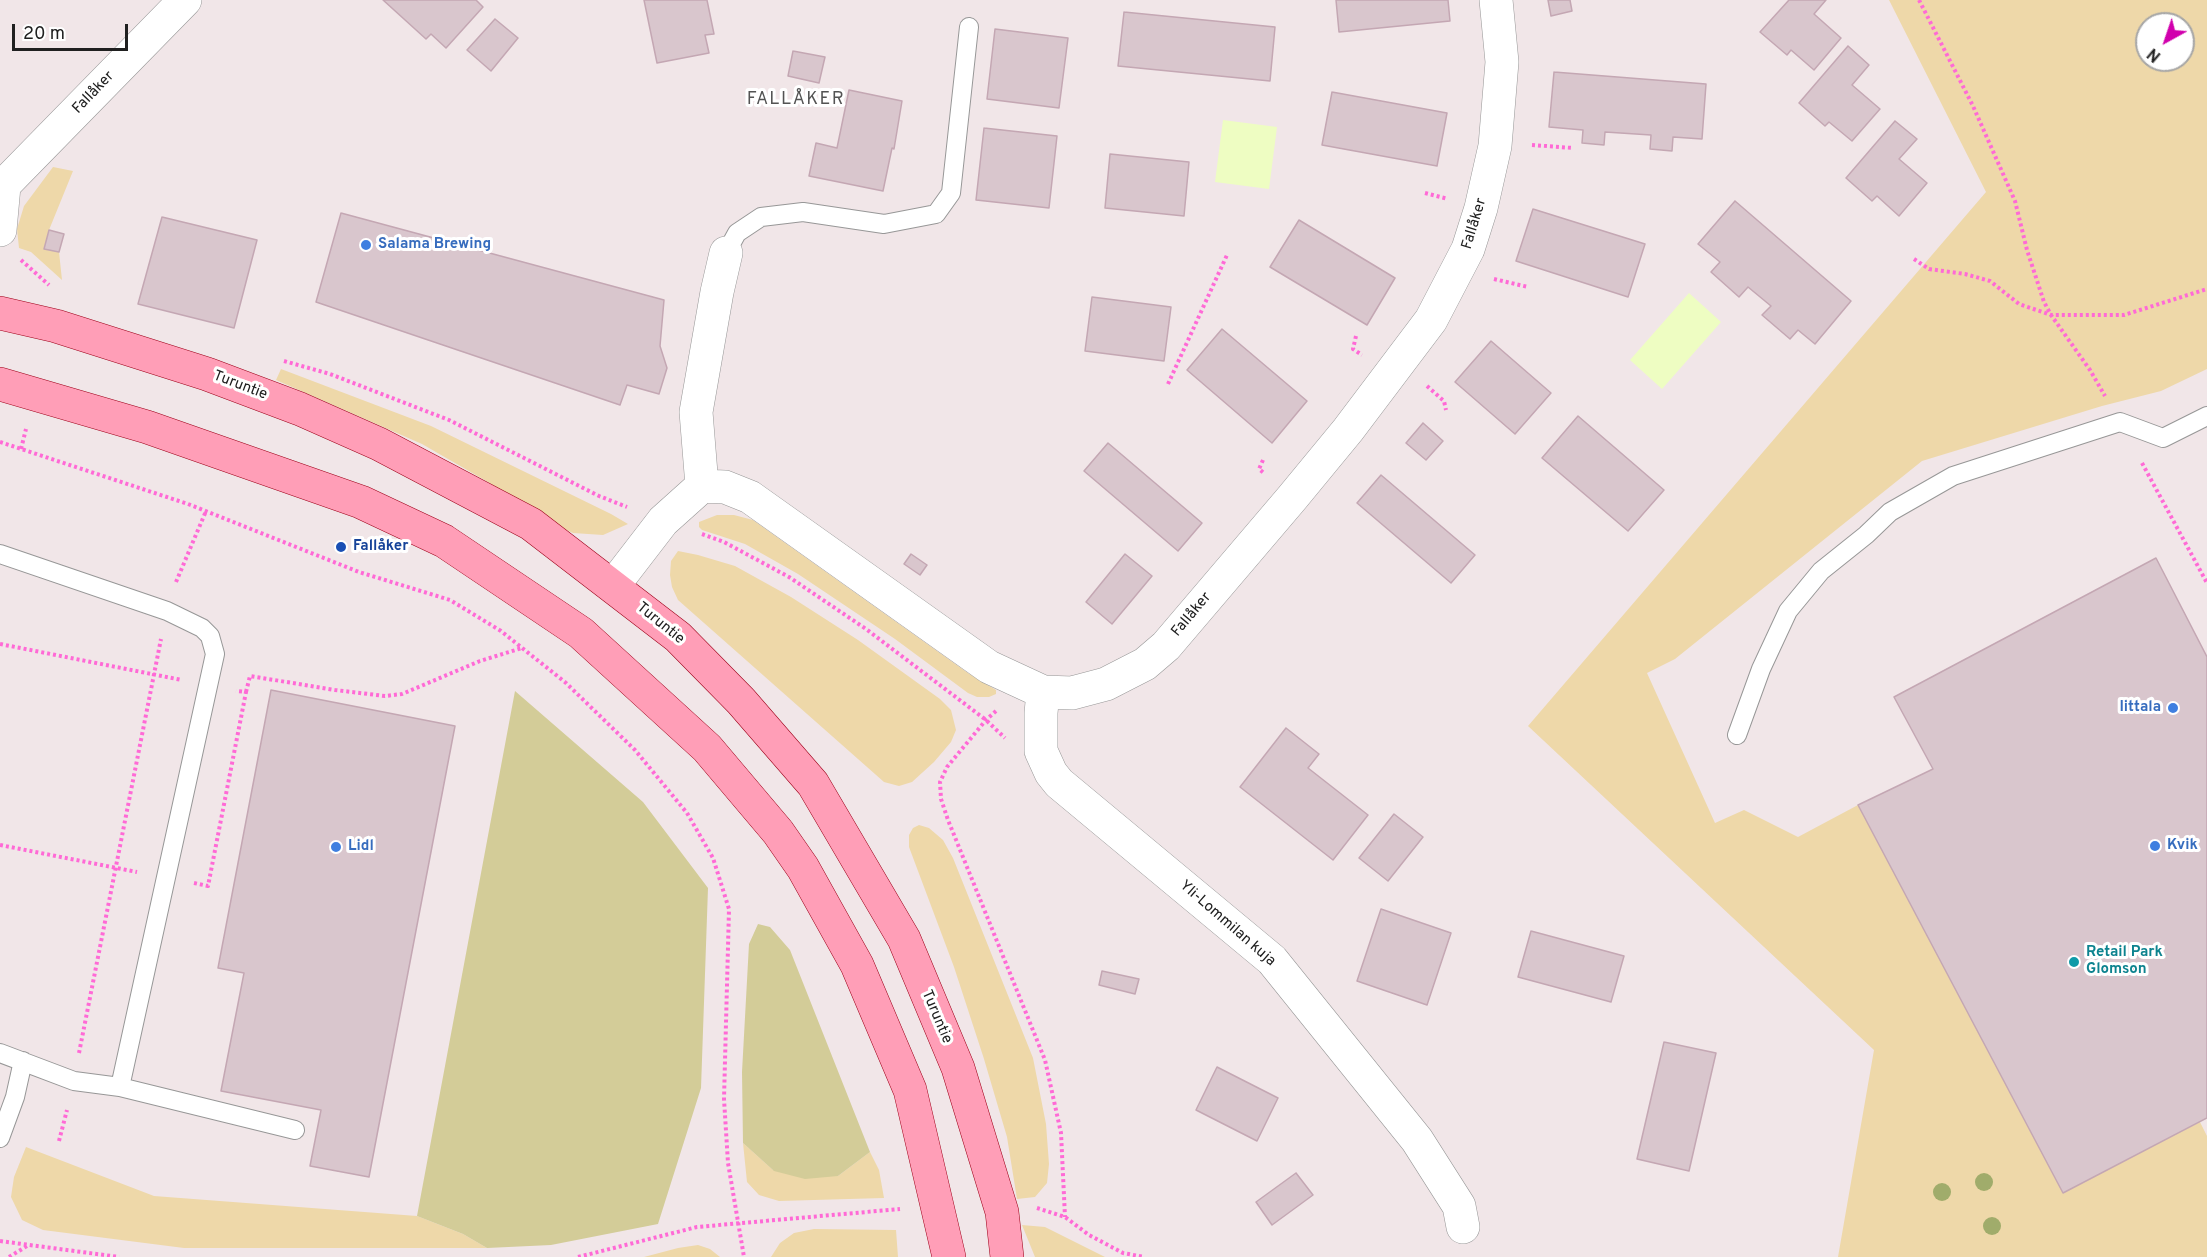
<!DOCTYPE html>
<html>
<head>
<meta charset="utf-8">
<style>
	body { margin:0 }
	#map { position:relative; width:2207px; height:1257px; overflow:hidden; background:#f1e6e8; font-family:Overpass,sans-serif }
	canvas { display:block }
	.north { position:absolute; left:2135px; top:12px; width:60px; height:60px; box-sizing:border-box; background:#fff; border:2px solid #a6a6a6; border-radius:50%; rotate:220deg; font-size:16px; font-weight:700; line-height:24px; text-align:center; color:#202020 }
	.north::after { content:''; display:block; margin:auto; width:21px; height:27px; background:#d100ad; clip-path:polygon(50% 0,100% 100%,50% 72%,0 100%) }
	.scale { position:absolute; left:12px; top:24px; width:116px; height:27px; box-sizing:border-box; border:3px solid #202020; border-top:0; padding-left:8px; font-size:18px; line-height:21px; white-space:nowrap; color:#202020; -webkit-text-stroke:4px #fff; paint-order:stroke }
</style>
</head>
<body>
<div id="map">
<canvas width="2207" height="1257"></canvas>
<div class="north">N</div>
<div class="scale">20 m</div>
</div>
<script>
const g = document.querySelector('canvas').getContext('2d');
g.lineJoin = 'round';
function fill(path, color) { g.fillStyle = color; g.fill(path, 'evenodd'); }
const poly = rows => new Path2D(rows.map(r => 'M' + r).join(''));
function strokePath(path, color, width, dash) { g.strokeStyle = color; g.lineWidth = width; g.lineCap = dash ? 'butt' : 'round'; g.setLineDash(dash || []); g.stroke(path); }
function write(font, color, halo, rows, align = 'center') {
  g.font = font + ' Overpass,sans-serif'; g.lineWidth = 6; g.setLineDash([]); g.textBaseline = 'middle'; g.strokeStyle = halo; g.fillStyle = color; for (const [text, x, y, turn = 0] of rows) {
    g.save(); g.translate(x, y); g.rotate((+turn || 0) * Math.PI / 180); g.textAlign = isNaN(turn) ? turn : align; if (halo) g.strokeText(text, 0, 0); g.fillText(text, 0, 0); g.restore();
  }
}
fill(poly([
	[1889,0,2207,0,2207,369,2161,391,2102,406,1922,461,1675,659,1647,673,1715,823,1744,810,1798,837,1858,805,2063,1192,2200,1122,2207,1136,2207,1257,1838,1257,1874,1050,1528,726,1986,192],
	[2147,24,2183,24,2183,60,2147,60],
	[53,167,73,171,49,230,44,249,59,252,62,280,31,252,19,248,17,229,24,206],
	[281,369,431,426,611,514,628,524,603,535,573,533,542,519,488,482,422,444,276,380],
	[717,515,734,515,753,520,968,673,996,690,996,694,989,697,977,697,968,693,895,639,798,574,745,544,702,530,699,527,699,522],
	[678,551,698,555,735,566,791,597,858,640,940,699,951,710,956,730,951,742,934,762,912,782,899,786,884,782,678,600,672,587,670,575,671,561],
	[919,825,929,828,943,840,953,858,1033,1058,1046,1124,1049,1164,1047,1183,1035,1197,1017,1199,1007,1137,984,1059,954,967,909,847,909,835,913,828],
	[743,1143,773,1170,838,1176,870,1152,879,1170,884,1198,779,1201,759,1195,747,1182],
	[26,1147,154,1196,417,1216,463,1234,487,1248,184,1248,43,1230,22,1220,11,1197,14,1177],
	[1022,1225,1045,1227,1105,1257,1035,1257],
	[814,1229,896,1230,898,1257,771,1257,780,1243,794,1233],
	[698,1245,710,1249,720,1257,644,1257,678,1248]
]), '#eed8a9');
fill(poly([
	[515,691,643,802,708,888,701,1088,658,1224,551,1245,487,1248,463,1234,417,1216],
	[758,924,770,927,790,950,870,1152,838,1176,805,1179,774,1171,743,1143,742,1072,749,944]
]), '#d3cc98');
fill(poly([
	[1223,120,1277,127,1269,189,1215,182],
	[1689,293,1721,322,1662,389,1630,360]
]), '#eefdc2');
const building = poly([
	[383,0,476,0,483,7,446,48,431,34,426,39,383,0],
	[644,0,707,0,714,34,705,35,709,53,657,63,644,0],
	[1336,0,1448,0,1450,21,1339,32,1336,0],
	[1548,0,1570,0,1572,11,1551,16,1548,0],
	[1789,0,1826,0,1814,14,1841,38,1814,70,1791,50,1787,55,1760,32,1789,0],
	[1124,12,1275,27,1270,81,1118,66,1124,12],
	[495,19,518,38,491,71,467,50,495,19],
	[995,29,1068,38,1059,108,987,99,995,29],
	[1848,46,1869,65,1852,85,1880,109,1852,141,1829,122,1825,126,1799,103,1848,46],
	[793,51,825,57,819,83,788,76,793,51],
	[1554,72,1706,84,1702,139,1673,137,1672,151,1650,149,1651,135,1605,132,1604,145,1582,143,1583,130,1549,127,1554,72],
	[849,90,902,101,894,149,892,148,883,191,809,176,816,143,837,148,849,90],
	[1332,92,1447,113,1437,166,1322,145,1332,92],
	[1895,121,1917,139,1899,159,1927,183,1899,216,1877,196,1872,201,1846,178,1895,121],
	[984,128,1057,136,1049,208,976,200,984,128],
	[1110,154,1189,162,1184,216,1105,208,1110,154],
	[1735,201,1851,301,1815,344,1798,330,1790,339,1762,315,1771,306,1748,287,1739,297,1711,272,1720,262,1698,244,1735,201],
	[1533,209,1645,244,1628,297,1516,261,1533,209],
	[341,213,664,300,660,346,667,368,659,394,627,385,620,405,316,302,341,213],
	[162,217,257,240,234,328,138,304,162,217],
	[1299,220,1395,278,1367,325,1270,267,1299,220],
	[49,230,64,234,59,252,44,249,49,230],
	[1092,297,1171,307,1164,361,1085,351,1092,297],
	[1222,329,1307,401,1272,443,1187,370,1222,329],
	[1491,341,1551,393,1515,434,1455,382,1491,341],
	[1578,416,1664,490,1628,531,1542,458,1578,416],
	[1423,423,1443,441,1426,460,1406,443,1423,423],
	[1108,443,1202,523,1178,551,1084,471,1108,443],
	[1381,475,1475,555,1451,583,1357,503,1381,475],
	[911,554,927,565,920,575,904,564,911,554],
	[1125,554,1152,576,1112,624,1086,602,1125,554],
	[2156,558,2207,657,2207,1118,2063,1193,1858,805,1933,769,1894,697,2156,558],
	[271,690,455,726,369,1177,310,1166,321,1110,221,1091,244,973,218,968,271,690],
	[1286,728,1319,754,1308,768,1368,815,1333,860,1240,787,1286,728],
	[1394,814,1423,837,1388,881,1359,858,1394,814],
	[1381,909,1451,933,1427,1005,1357,981,1381,909],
	[1531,931,1624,956,1611,1002,1518,977,1531,931],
	[1102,971,1139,979,1135,994,1099,985,1102,971],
	[1664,1042,1716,1053,1689,1171,1637,1159,1664,1042],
	[1217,1067,1278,1098,1257,1141,1196,1110,1217,1067],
	[1296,1173,1313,1195,1272,1225,1256,1202,1296,1173]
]);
fill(building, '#d9c6cd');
strokePath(building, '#c4a7b3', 1.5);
const lane = poly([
	[726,253,737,233,761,217,803,212,884,224,936,214,951,193,969,27],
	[0,554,167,611,202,628,210,636,215,654,120,1087,74,1081,0,1053],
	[1737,735,1761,669,1788,611,1821,571,1866,535,1890,512,1953,476,2120,422,2163,438,2207,416],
	[120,1087,295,1130],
	[0,1138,15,1097,23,1061]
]);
const street = poly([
	[0,189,185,0],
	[0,230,4,186],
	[702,486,696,412,717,292,726,253],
	[613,586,663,521,702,486,725,487,750,497,989,667,1043,692,1072,693,1106,684,1145,664,1166,646,1292,498,1348,430,1431,320,1468,249,1481,208,1495,146,1502,62,1496,0],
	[1043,692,1041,713,1041,751,1051,773,1059,783,1272,960,1417,1140,1459,1206,1463,1227]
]);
const primary = poly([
	[0,313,56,326,207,374,300,409,379,444,531,524,678,637,741,701,813,784,904,939,958,1068,1002,1212,1007,1257],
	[0,384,147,427,361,502,444,541,581,633,707,748,778,832,803,868,857,965,910,1090,949,1257]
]);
strokePath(lane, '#979797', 20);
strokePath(street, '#979797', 34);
strokePath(primary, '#9d0019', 34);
strokePath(poly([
	[1919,0,1973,106,2015,201,2027,250,2044,302,2051,315,2090,370,2105,396],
	[1532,145,1573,148],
	[1425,193,1448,199],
	[1914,259,1929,269,1965,274,1990,281,2019,304,2051,315,2124,315,2207,289],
	[21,260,49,285],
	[1494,279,1528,287],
	[1356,336,1353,349,1362,355],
	[284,361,330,374,449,420,599,496,627,507],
	[1168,384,1227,255],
	[1427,386,1444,401,1446,410],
	[0,442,188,504,359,572,450,600,501,631,566,683,635,750,687,813,713,858,729,909,724,1099,728,1163,744,1257],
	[21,449,26,429],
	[1263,460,1259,469,1265,474],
	[2142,463,2207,583],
	[702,534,724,542,789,577,866,629,986,720,1005,738],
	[176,582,206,511],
	[0,644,182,680],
	[246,692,250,676,335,690,385,696,402,694,480,661,522,648],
	[996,711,986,720,947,767,940,782,941,799,948,820,1045,1060,1061,1133,1065,1217],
	[0,845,137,872],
	[194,883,208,886,246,692,236,691],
	[79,1053,161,639],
	[59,1141,67,1110],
	[1037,1208,1065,1217,1089,1235,1123,1253,1144,1257],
	[0,1241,119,1257],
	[9,1257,27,1246],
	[578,1257,697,1227,900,1209]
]), '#ff6ad6', 4, [3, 3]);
strokePath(lane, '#fff', 18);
strokePath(street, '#fff', 33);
strokePath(primary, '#ff9eb7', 33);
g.fillStyle = '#a0ac6b';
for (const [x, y] of [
	[1984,1182],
	[1942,1192],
	[1992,1226]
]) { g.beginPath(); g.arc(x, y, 9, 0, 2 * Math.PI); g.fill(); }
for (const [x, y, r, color] of [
	[366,245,6,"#3f7fe0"],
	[341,547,6,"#1a4fb4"],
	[2173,708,6,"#3f7fe0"],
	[2155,846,6,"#3f7fe0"],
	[336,847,6,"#3f7fe0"],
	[2074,962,6,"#0f9aa8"]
]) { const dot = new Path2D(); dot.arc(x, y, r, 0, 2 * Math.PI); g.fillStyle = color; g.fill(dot); strokePath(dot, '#fff', 2); }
write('15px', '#202020', '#fff', [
	["Fallåker",94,93,-46],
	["Fallåker",1475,224,-73],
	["Turuntie",240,386,21],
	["Fallåker",1192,615,-50],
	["Turuntie",660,624,39],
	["Yli-Lommilan kuja",1227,924,41],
	["Turuntie",936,1017,67]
]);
write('bold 15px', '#366cbe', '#fff', [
	["Salama Brewing",378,245],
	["Iittala",2161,708,"right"],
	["Kvik",2167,846],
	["Lidl",348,847]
], 'left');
write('bold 15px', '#164399', '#fff', [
	["Fallåker",353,547]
], 'left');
write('bold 15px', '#0d838f', '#fff', [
	["Retail Park",2086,953],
	["Glomson",2086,970]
], 'left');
g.letterSpacing = '1.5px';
write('18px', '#535353', '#fff', [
	["FALLÅKER",796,100]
]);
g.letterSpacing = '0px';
</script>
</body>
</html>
